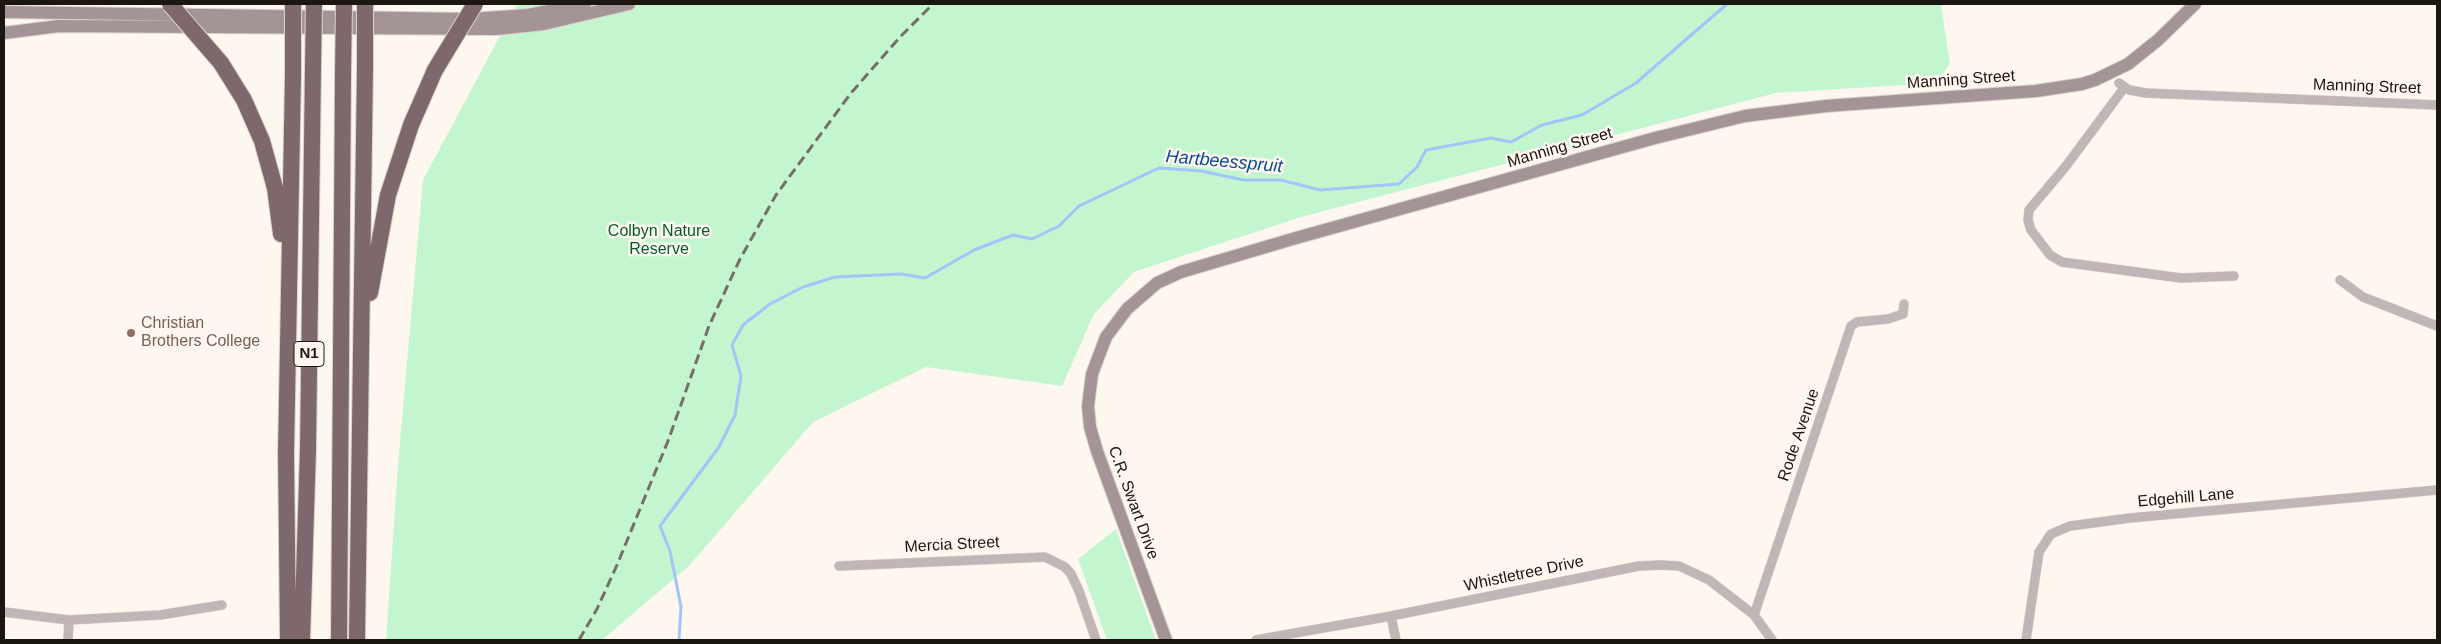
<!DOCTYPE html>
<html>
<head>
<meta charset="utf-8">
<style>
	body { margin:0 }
	#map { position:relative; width:2441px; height:644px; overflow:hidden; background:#fef7f0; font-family:Helvetica,sans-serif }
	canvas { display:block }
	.frame { position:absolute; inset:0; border:5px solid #1c1610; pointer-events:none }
</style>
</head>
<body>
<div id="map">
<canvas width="2441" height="644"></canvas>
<div class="frame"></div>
</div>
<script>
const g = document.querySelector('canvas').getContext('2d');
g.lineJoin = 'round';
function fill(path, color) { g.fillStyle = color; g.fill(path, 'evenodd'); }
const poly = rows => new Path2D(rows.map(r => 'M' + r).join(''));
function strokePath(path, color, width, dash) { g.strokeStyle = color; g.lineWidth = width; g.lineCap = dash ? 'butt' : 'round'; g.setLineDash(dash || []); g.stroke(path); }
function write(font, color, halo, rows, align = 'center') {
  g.font = font + ' Helvetica,sans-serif'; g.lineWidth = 5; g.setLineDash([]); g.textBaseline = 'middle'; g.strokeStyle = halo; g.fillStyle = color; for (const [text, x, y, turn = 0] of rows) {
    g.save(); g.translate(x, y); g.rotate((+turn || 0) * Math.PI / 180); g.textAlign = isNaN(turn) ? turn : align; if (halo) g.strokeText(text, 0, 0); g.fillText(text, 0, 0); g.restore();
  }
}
fill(poly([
	[517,4,1941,4,1950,64,1936,83,1776,93,1301,217,1134,272,1094,314,1062,386,926,367,813,422,689,566,602,640,386,640,398,465,423,180],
	[1116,529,1156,640,1107,640,1078,559]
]), '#c3f6cf');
strokePath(poly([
	[679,640,681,607,670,551,660,526,719,447,735,415,741,376,732,345,743,325,770,304,803,287,835,277,901,274,925,278,974,250,1013,235,1032,239,1059,226,1079,206,1159,168,1201,171,1244,180,1281,180,1320,190,1399,184,1417,167,1426,150,1491,138,1511,142,1542,125,1582,115,1636,83,1727,4]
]), '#9fc5f9', 3);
const street = poly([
	[2119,83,2129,90,2146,93,2437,105],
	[2124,88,2066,166,2029,210,2028,220,2031,230,2050,255,2062,262,2181,278,2234,276],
	[2340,280,2363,297,2437,326],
	[839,566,1045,557,1065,567,1071,574,1079,591,1096,640],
	[4,612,69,620,160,615,222,605],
	[1754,615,1851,326,1857,322,1888,319,1903,314,1904,304],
	[1391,616,1396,640],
	[68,640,69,620],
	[1256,640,1391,616,1639,566,1661,565,1679,566,1709,580,1754,615,1772,640],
	[2026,640,2039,552,2051,534,2070,526,2130,518,2437,490]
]);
const secondary = poly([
	[4,12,470,19,528,15,585,4],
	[4,33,59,26,496,29,544,24,629,4],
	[1166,640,1097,451,1090,427,1088,406,1092,374,1106,337,1127,309,1157,283,1181,272,1296,238,1655,138,1745,116,1826,106,2036,91,2082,84,2095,80,2128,64,2158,40,2195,4]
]);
const highway = poly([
	[221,63,244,100,262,141,275,188,281,234],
	[370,293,388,195,411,125,435,70],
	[288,640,286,453,293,75],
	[302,640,308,449,313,68],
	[339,640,343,74],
	[357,640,365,68]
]);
strokePath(street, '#dad3cc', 10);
strokePath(secondary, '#dad3cc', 14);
strokePath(highway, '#dad3cc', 18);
strokePath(street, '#c1b5b6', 9);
strokePath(secondary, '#a59496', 12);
strokePath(highway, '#7f686c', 16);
strokePath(poly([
	[579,640,597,609,617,565,668,441,709,326,740,259,776,195,851,93,901,36,933,4]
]), '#756f68', 3, [10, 5]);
const highwayBridge = poly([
	[170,4,221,63],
	[313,68,314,4],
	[365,68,365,4],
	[435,70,475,4],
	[343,74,344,4],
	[293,75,293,4]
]);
strokePath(highwayBridge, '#dad3cc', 18, []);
strokePath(highwayBridge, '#7f686c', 16);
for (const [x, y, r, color] of [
	[131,333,5,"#8d6e63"]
]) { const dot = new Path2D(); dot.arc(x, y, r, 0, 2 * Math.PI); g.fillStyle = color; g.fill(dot); strokePath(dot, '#fef7f0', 2); }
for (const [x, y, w] of [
	[309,354,30]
]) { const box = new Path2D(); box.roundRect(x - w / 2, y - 12.5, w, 25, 4); g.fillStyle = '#fef7f0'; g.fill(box); strokePath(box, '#1c1610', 1); }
write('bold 15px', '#1c1610', null, [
	["N1",309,354]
]);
write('16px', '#1c1610', '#fef7f0', [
	["Manning Street",1961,80,-4],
	["Manning Street",2367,87,2],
	["Manning Street",1560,148,-16],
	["Rode Avenue",1799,435,-71],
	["Edgehill Lane",2186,498,-5],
	["C.R. Swart Drive",1133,503,70],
	["Mercia Street",952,545,-3],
	["Whistletree Drive",1524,574,-12]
]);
write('16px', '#025c2d', '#fef7f0', [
	["Colbyn Nature",659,232],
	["Reserve",659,250]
]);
write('16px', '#785e54', '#fef7f0', [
	["Christian",141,324],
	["Brothers College",141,342]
], 'left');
write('italic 18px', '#0b4993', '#fef7f0', [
	["Hartbeesspruit",1224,162,5]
]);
</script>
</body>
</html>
